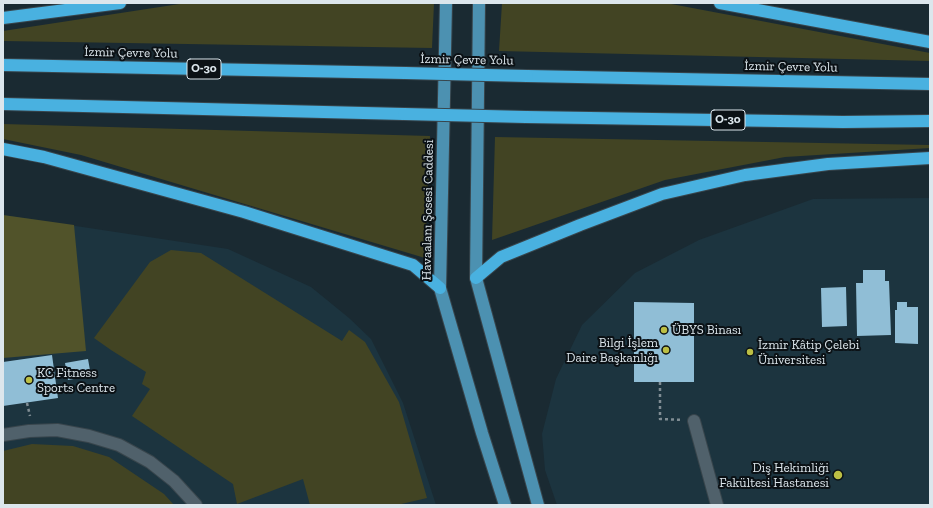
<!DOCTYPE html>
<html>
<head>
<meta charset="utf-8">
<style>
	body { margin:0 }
	#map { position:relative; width:933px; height:508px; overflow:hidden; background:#1a2a32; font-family:"Zilla Slab",serif }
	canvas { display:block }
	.frame { position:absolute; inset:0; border:4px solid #dce6ec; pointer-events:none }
</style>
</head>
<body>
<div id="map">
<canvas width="933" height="508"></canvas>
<div class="frame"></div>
</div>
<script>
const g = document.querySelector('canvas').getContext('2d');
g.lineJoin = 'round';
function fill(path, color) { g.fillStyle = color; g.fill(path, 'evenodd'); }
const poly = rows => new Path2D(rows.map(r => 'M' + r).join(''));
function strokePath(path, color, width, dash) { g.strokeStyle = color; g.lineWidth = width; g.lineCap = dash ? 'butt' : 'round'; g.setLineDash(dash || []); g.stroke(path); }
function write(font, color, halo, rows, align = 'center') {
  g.font = font + ' "Zilla Slab",serif'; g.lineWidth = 4; g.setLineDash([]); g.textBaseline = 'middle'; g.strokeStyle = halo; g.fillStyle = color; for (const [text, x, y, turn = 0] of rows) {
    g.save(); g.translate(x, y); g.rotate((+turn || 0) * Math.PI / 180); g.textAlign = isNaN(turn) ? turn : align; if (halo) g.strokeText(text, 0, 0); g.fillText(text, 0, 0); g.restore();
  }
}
fill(poly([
	[930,198,930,505,557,505,545,470,542,434,556,379,582,325,635,273,699,240,813,199],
	[3,215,228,249,311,287,349,318,371,339,403,403,436,505,3,505]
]), '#1c343f');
fill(poly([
	[186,3,434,3,432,48,3,41,3,31],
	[502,3,666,3,930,53,930,61,499,51],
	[3,124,430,136,425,258,81,155,3,139],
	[495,137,930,145,930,148,785,157,665,180,492,240],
	[171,250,201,253,342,341,349,330,365,342,399,402,427,498,397,505,310,505,303,479,237,504,233,484,132,416,150,389,142,384,146,372,111,350,94,338,150,262],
	[32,444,73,446,109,457,164,494,174,505,3,505,3,451]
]), '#424423');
fill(poly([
	[3,215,74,225,86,351,3,358]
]), '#51532a');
fill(poly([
	[863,270,885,270,885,281,889,281,891,335,857,336,856,283,863,283],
	[846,287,847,326,822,327,821,288],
	[634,302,694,303,694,382,634,382],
	[897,302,907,302,907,307,918,307,918,344,895,343,895,310,897,310],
	[52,355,58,398,3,406,3,362],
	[88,359,91,376,68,380,65,363]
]), '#90bed6');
const minor = poly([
	[694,421,717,505],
	[3,435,29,431,57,430,89,436,119,445,150,462,174,481,196,505]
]);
const major = poly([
	[446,3,440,288,482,433,505,505],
	[479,3,476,278,538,505]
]);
const highway = poly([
	[720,3,930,42],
	[3,18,120,3],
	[3,65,405,73],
	[527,76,930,84],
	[3,104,404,114],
	[526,117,843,122,930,121],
	[3,149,44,157,244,212,413,265,440,288],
	[476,278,501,257,580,225,662,194,745,175,828,164,930,158]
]);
strokePath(minor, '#38454c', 14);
strokePath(major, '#38454c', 14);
strokePath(highway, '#38454c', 14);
strokePath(poly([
	[660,382,660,419,683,420],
	[27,403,30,416]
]), '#808d94', 2.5, [3, 3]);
strokePath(minor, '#50616b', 12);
strokePath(major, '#4c91b1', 12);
strokePath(highway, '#49b1e0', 12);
const highwayBridge = poly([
	[405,73,527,76],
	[404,114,526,117]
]);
strokePath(highwayBridge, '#38454c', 14, []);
strokePath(highwayBridge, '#49b1e0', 12);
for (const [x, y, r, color] of [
	[664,330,4,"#bcbf44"],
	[666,350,4,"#bcbf44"],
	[750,352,4,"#bcbf44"],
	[29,380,4,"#bcbf44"],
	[838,475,5,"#bcbf44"]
]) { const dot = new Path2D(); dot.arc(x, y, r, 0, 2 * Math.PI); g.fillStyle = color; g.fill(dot); strokePath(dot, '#0b1115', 1.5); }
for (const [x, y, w] of [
	[204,69,34],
	[728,120,34]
]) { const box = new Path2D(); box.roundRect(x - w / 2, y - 10, w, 20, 3); g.fillStyle = '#0b1115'; g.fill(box); strokePath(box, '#dce6ec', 1); }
write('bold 12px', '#dce6ec', null, [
	["O-30",204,69],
	["O-30",728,120]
]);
write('13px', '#dce6ec', '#0b1115', [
	["İzmir Çevre Yolu",131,53,1],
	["İzmir Çevre Yolu",467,60,1],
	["İzmir Çevre Yolu",791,67,1],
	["Havaalanı Şosesi Caddesi",428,210,-89]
]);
write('13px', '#dce6ec', '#0b1115', [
	["ÜBYS Binası",672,330],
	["Bilgi İşlem",658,343,"right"],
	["Daire Başkanlığı",658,358,"right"],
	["İzmir Kâtip Çelebi",758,345],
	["Üniversitesi",758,360],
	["KC Fitness",37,373],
	["Sports Centre",37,388],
	["Diş Hekimliği",829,468,"right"],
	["Fakültesi Hastanesi",829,483,"right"]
], 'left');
</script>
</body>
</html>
